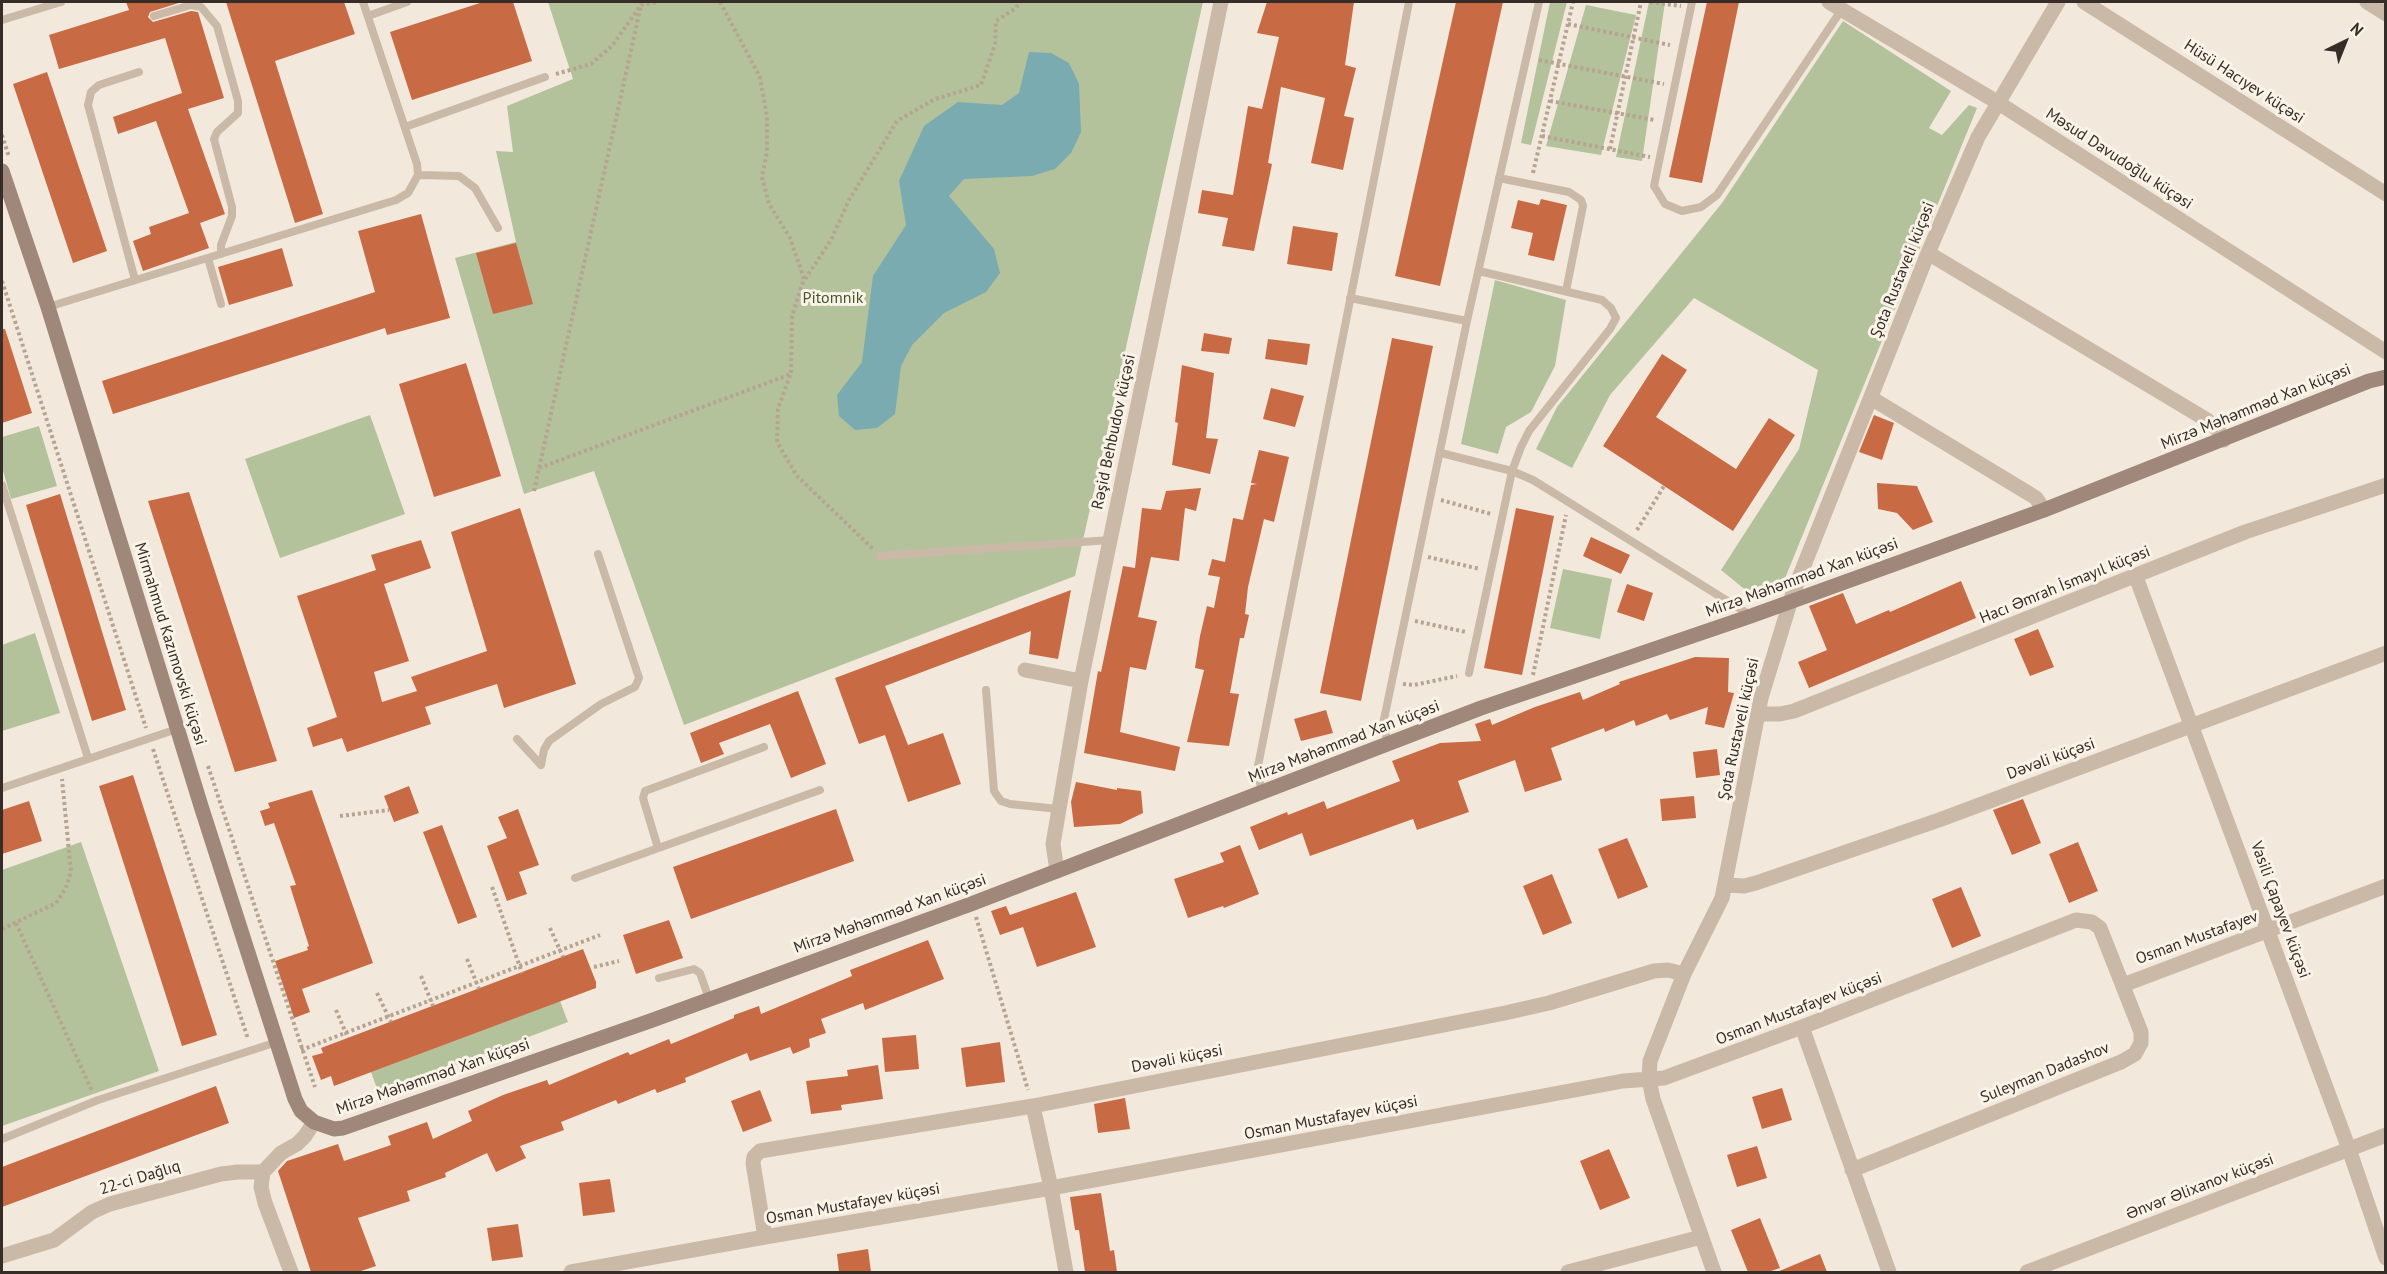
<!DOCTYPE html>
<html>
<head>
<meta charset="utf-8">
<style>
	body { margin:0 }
	#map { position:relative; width:2387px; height:1274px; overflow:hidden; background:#f2e9dc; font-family:"PT Sans",sans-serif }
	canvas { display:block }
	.frame { position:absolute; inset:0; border:3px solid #372d28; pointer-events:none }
	.north { position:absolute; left:2315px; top:12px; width:60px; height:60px; -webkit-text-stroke:4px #faf3e8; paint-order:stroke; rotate:43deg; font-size:16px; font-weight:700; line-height:24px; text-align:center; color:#372d28 }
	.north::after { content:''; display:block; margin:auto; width:21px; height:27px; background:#372d28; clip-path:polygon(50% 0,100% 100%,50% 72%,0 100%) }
</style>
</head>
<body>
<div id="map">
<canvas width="2387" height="1274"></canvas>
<div class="frame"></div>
<div class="north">N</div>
</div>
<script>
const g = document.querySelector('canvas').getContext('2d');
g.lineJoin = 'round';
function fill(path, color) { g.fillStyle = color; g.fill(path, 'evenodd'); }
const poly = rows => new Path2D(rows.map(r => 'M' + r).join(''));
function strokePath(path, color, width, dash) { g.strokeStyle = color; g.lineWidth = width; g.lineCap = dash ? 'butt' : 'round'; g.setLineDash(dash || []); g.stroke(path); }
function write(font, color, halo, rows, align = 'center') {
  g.font = font + ' "PT Sans",sans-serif'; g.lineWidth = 6; g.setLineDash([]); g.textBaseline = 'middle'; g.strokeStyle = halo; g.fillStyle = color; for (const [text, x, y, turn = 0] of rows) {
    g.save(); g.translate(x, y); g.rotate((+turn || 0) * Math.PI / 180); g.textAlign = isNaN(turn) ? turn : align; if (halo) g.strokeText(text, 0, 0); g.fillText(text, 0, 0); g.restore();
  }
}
fill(poly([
	[548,2,1203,2,1075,576,684,725,594,471,524,494,455,258,516,242,496,151,513,152,507,106,573,79],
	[1550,2,1567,2,1531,145,1521,143],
	[1649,2,1665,2,1642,161,1616,157],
	[1586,5,1636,15,1601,155,1546,146],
	[1843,21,1951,91,1929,128,1942,135,1969,105,1977,108,1781,588,1753,596,1721,570,1799,449,1818,370,1694,298,1610,395,1572,468,1536,449,1557,407,1722,203],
	[1495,280,1566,300,1555,366,1531,412,1506,427,1498,454,1461,444],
	[370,415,405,514,280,558,245,459],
	[39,426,57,486,11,499,2,467,2,437],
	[1563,569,1612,579,1600,639,1550,628],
	[35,633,60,713,2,731,2,645],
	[81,842,159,1071,2,1126,2,870],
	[560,1001,568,1022,379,1094,371,1072]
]), '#b3c29b');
fill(poly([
	[1029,52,1051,53,1069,63,1079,84,1081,132,1071,153,1055,169,1032,176,964,179,949,196,994,249,1000,273,986,292,944,313,912,345,901,366,895,414,877,428,855,430,839,416,837,395,862,362,873,276,906,225,899,181,924,126,958,102,1002,105,1019,93]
]), '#7aabb0');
fill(poly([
	[126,2,182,2,150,12,148,17,153,22,191,11,198,12,224,98,188,109,225,214,200,223,209,248,143,271,133,241,151,234,149,227,189,213,156,121,118,134,113,117,182,93,165,38,59,69,49,35,129,10],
	[226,2,344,2,355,34,275,61,323,214,295,223],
	[483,2,513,2,532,61,412,100,390,32],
	[1267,2,1354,2,1345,65,1356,68,1344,116,1354,118,1343,170,1311,163,1325,98,1281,87,1268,163,1272,164,1254,251,1222,246,1228,218,1198,213,1202,190,1233,195,1248,106,1262,109,1279,37,1257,33],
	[1456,2,1503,2,1440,286,1395,276],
	[1707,2,1739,2,1702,183,1669,177],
	[47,72,107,251,73,263,13,84],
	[1541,199,1567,205,1554,261,1528,255,1533,233,1511,228,1518,200,1539,205],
	[421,214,450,318,387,335,385,328,113,414,102,381,375,292,358,231],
	[1293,226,1338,233,1332,271,1287,264],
	[516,243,533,304,493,314,476,253],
	[282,248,293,286,229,305,218,267],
	[2,329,5,329,32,413,2,423],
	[1204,333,1232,338,1229,354,1201,351],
	[1392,338,1433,346,1361,701,1320,693],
	[1268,339,1310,344,1307,365,1265,359],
	[1662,354,1687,370,1656,417,1736,469,1769,418,1795,435,1733,531,1603,446],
	[466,363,501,476,434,497,399,384],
	[1182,365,1214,373,1206,438,1218,439,1210,474,1172,465,1178,423,1175,422],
	[1271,388,1304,396,1295,427,1263,419],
	[1874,415,1894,423,1882,460,1859,452],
	[1259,450,1289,457,1274,522,1264,519,1248,587,1245,614,1249,615,1244,638,1240,638,1230,693,1239,694,1229,746,1187,742,1204,670,1195,668,1200,636,1207,606,1214,608,1220,577,1208,575,1212,559,1225,562,1233,518,1243,520,1251,485,1257,484,1251,483],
	[1877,483,1917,486,1933,522,1913,530,1897,513,1878,509],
	[1201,488,1196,511,1185,508,1179,561,1151,557,1138,617,1157,621,1146,670,1130,667,1120,732,1180,747,1175,771,1084,753,1098,671,1101,672,1123,566,1135,568,1142,508,1161,510,1166,491],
	[189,492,277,761,235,772,148,501],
	[60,494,126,710,92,721,26,505],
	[520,508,576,684,504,708,497,684,425,707,431,724,347,752,342,738,313,747,307,728,337,717,297,596,376,570,371,555,421,540,431,568,384,584,409,661,374,672,382,702,417,691,411,677,487,651,451,532],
	[1516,508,1554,516,1522,675,1484,668],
	[1591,537,1630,555,1621,574,1583,556],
	[1961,581,1976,618,1809,688,1798,662,1827,650,1809,606,1843,593,1856,624,1889,610,1890,612],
	[1627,584,1653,593,1644,621,1617,612],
	[1071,590,1058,659,1029,654,1031,631,885,686,908,745,943,733,961,784,908,802,885,735,859,744,835,678],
	[2038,629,2054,667,2030,676,2014,639],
	[1695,657,1729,658,1728,692,1734,693,1724,728,1705,724,1708,707,1670,720,1667,714,1636,726,1634,720,1605,732,1604,728,1551,748,1562,780,1525,792,1515,760,1458,781,1469,812,1417,830,1413,819,1310,856,1302,833,1259,850,1250,827,1287,812,1288,815,1324,801,1327,809,1400,781,1392,761,1440,743,1481,741,1475,724,1490,719,1492,725,1535,707,1580,692,1583,700,1620,684,1619,682],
	[798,691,826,764,791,778,770,724,719,743,724,754,701,763,690,733],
	[1326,710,1333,733,1301,741,1294,719],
	[1717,749,1720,775,1696,778,1693,752],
	[133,775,217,1035,182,1046,99,786],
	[1076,782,1117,790,1117,788,1141,791,1143,813,1120,824,1074,827,1071,802],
	[409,786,419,813,394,822,384,796],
	[312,790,373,963,302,989,310,1012,294,1018,275,961,308,950,307,947,309,946,290,886,296,885,274,823,265,826,260,811,270,808,268,803],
	[1694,796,1696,818,1662,821,1660,799],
	[2023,799,2041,843,2012,855,1993,810],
	[29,801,42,841,2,854,2,810],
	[518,809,539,865,519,872,527,894,507,901,487,846,507,838,498,817],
	[836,809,854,861,691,919,673,867],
	[442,825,477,917,458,924,423,832],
	[1627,838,1648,887,1618,899,1598,849],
	[2078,842,2098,891,2069,903,2049,854],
	[1240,845,1259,894,1224,908,1223,906,1188,918,1174,879,1224,862,1220,853],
	[1552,874,1572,923,1543,935,1523,886],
	[1961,887,1981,936,1952,948,1932,899],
	[1076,892,1096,947,1037,967,1023,927,1000,935,991,911,1006,906,1010,915],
	[669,920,683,958,636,974,623,935],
	[928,940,944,979,865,1010,863,1003,821,1019,826,1033,809,1039,810,1047,793,1054,790,1047,750,1061,747,1053,685,1078,686,1082,657,1093,655,1089,618,1104,616,1100,561,1122,564,1130,520,1146,526,1158,496,1172,487,1153,445,1173,446,1177,407,1191,410,1201,358,1218,376,1266,358,1272,311,1272,278,1171,287,1161,338,1144,344,1161,391,1145,388,1136,427,1122,433,1139,472,1121,468,1111,503,1095,547,1080,549,1085,628,1052,630,1055,669,1039,671,1044,734,1018,734,1015,759,1006,761,1014,852,976,850,970],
	[583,949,596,982,596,988,334,1086,331,1076,321,1080,312,1056,323,1053,321,1048],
	[916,1035,919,1069,885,1072,882,1038],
	[1000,1042,1005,1082,966,1087,961,1048],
	[878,1065,883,1099,841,1105,842,1110,811,1114,806,1081,848,1076,847,1070],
	[216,1086,229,1123,2,1207,2,1167],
	[1782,1088,1792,1120,1762,1129,1752,1097],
	[760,1090,772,1121,743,1132,731,1101],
	[1125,1098,1130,1129,1098,1133,1094,1104],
	[1757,1146,1767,1178,1737,1187,1727,1155],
	[1609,1149,1630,1198,1600,1210,1580,1161],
	[610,1179,615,1212,583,1216,579,1183],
	[1101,1193,1110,1251,1114,1250,1117,1272,1085,1272,1079,1230,1075,1230,1070,1197],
	[1760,1218,1780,1268,1768,1272,1748,1272,1731,1230],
	[518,1224,523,1257,492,1261,487,1228],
	[868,1249,871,1272,839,1272,837,1254],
	[1820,1254,1827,1272,1777,1272]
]), '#c86a44');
strokePath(poly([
	[1650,2,1681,6],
	[1568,24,1670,45],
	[1539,60,1664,84],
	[556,74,591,64,612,46,641,5,658,2],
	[1550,101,1655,120],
	[2,135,9,157],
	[1542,136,1650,157],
	[1610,149,1641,2],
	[1533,173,1573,2],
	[805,279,831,240,849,200,897,121,935,99,981,85,995,44,996,21,1016,8,1020,2],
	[2,281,146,728],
	[790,375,778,409,777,442,797,476,873,549],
	[539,468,791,374,792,316,804,279,790,238,769,204,762,177,767,152,767,117,760,77,720,2],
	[534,491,641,5],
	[1441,500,1491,514],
	[1637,530,1664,486],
	[1428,557,1480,569],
	[1415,621,1466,632],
	[1533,675,1566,515],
	[1403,684,1414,685,1457,676],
	[153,749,248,1039],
	[208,766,315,1087],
	[340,816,389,810],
	[492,887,522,973],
	[976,917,1028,1090],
	[16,923,92,1091],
	[550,928,563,957],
	[2,929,56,903,66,888,71,872,62,779],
	[467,959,479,989],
	[594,967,619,961],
	[421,976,433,1006],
	[377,993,391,1022],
	[336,1010,348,1038],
	[301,1050,600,935]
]), '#b7a391', 4, [3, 3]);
strokePath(poly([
	[1692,2,1654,186,1665,204,1682,211,1701,207,1717,195,1842,9],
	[154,16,191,5,201,7,217,26,238,101,238,113,217,132,214,139,232,207,232,216,221,245,221,254],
	[368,16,407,2],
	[2,20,61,2],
	[405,127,545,77],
	[418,175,459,176,475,188,498,228],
	[1499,178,1569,192,1581,200,1583,206,1566,291],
	[208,258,221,304],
	[135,280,88,105,91,92,99,85,139,72],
	[1350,298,1467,321],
	[48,307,396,200,408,193,418,175,417,164,363,2],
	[1441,453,1512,471,1533,480,1750,615],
	[2,485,88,758],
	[880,556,1110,540],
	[1469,673,1512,471,1521,447,1529,431,1610,329,1616,318,1611,308,1602,300,1479,271],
	[986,690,994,791,1001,801,1010,804,1058,809],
	[517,739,541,765],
	[1388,744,1383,724,1467,321,1539,2],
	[541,765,544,750,549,741,601,704,635,687,639,678,598,554],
	[2,788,177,729],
	[1263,793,1259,780,1258,766,1409,2],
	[658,848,643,798,645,791,764,747],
	[575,878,820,790],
	[659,978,694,969,700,973,709,999],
	[2,1139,98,1100,277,1042]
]), '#cbb9a7', 8);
strokePath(poly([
	[1829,2,1997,102,2386,352],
	[2084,2,2386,194],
	[2367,2,2386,14],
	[1928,253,2207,420,2218,430,2224,440],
	[1871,398,2028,493,2036,498,2044,510],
	[2136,577,2349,1149,2386,1258],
	[1025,670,1081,681],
	[1758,714,1780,714,1794,711,2245,532,2386,485],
	[1057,871,1053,844,1081,681,1221,2],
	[1726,885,1744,886,1756,883,1939,820,2386,653],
	[2123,985,2386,886],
	[1802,1027,1889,1272],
	[1033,1106,1051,1188,1066,1272],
	[765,1237,753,1163,754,1157,760,1151,1033,1106,1505,1013,1549,1003,1654,971,1668,970,1684,974],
	[2,1256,54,1240,92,1212,110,1204,221,1174,238,1172,263,1172],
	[291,1272,265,1203,261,1187,263,1172,281,1153,297,1144,305,1136,314,1122],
	[571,1272,765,1237,1051,1188,1623,1081,1664,1078,1802,1027,2076,920,2092,922,2100,928,2141,1032,2141,1043,2135,1054,2121,1062,1852,1170],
	[1568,1272,1701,1237],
	[1714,1272,1653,1099,1649,1079,1650,1061,1684,974,1722,898,1761,698,1793,593,1928,253,1978,137,2058,2],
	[2027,1272,2386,1135]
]), '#cbb9a7', 15);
strokePath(poly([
	[2,171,48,307,201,806,295,1099,301,1111,314,1122,334,1129,343,1128,650,1021,971,904,1481,708,1751,616,2044,510,2369,381,2386,377]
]), '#9f8879', 15);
write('16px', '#372d28', '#faf3e8', [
	["Hüsü Hacıyev küçəsi",2244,82,33],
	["Məsud Davudoğlu küçəsi",2119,159,33],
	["Şota Rustaveli küçəsi",1903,270,-68],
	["Mirzə Məhəmməd Xan küçəsi",2256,407,-22],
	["Rəşid Behbudov küçəsi",1114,432,-78],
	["Mirzə Məhəmməd Xan küçəsi",1802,578,-20],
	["Hacı Əmrah İsmayıl küçəsi",2065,585,-22],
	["Mirmahmud Kazımovski küçəsi",170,644,73],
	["Şota Rustaveli küçəsi",1739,729,-78],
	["Mirzə Məhəmməd Xan küçəsi",1344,742,-21],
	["Dəvəli küçəsi",2051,759,-20],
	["Vasili Çapayev küçəsi",2280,910,70],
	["Mirzə Məhəmməd Xan küçəsi",890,914,-20],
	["Osman Mustafayev",2197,938,-20],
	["Osman Mustafayev küçəsi",1799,1009,-21],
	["Dəvəli küçəsi",1177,1059,-11],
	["Suleyman Dadashov",2045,1073,-22],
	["Mirzə Məhəmməd Xan küçəsi",433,1077,-19],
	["Osman Mustafayev küçəsi",1331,1118,-11],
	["22-ci Dağlıq",140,1178,-17],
	["Ənvər Əlixanov küçəsi",2200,1187,-21],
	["Osman Mustafayev küçəsi",853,1204,-10]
]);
write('16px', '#44562b', '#faf3e8', [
	["Pitomnik",833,298]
]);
</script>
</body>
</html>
